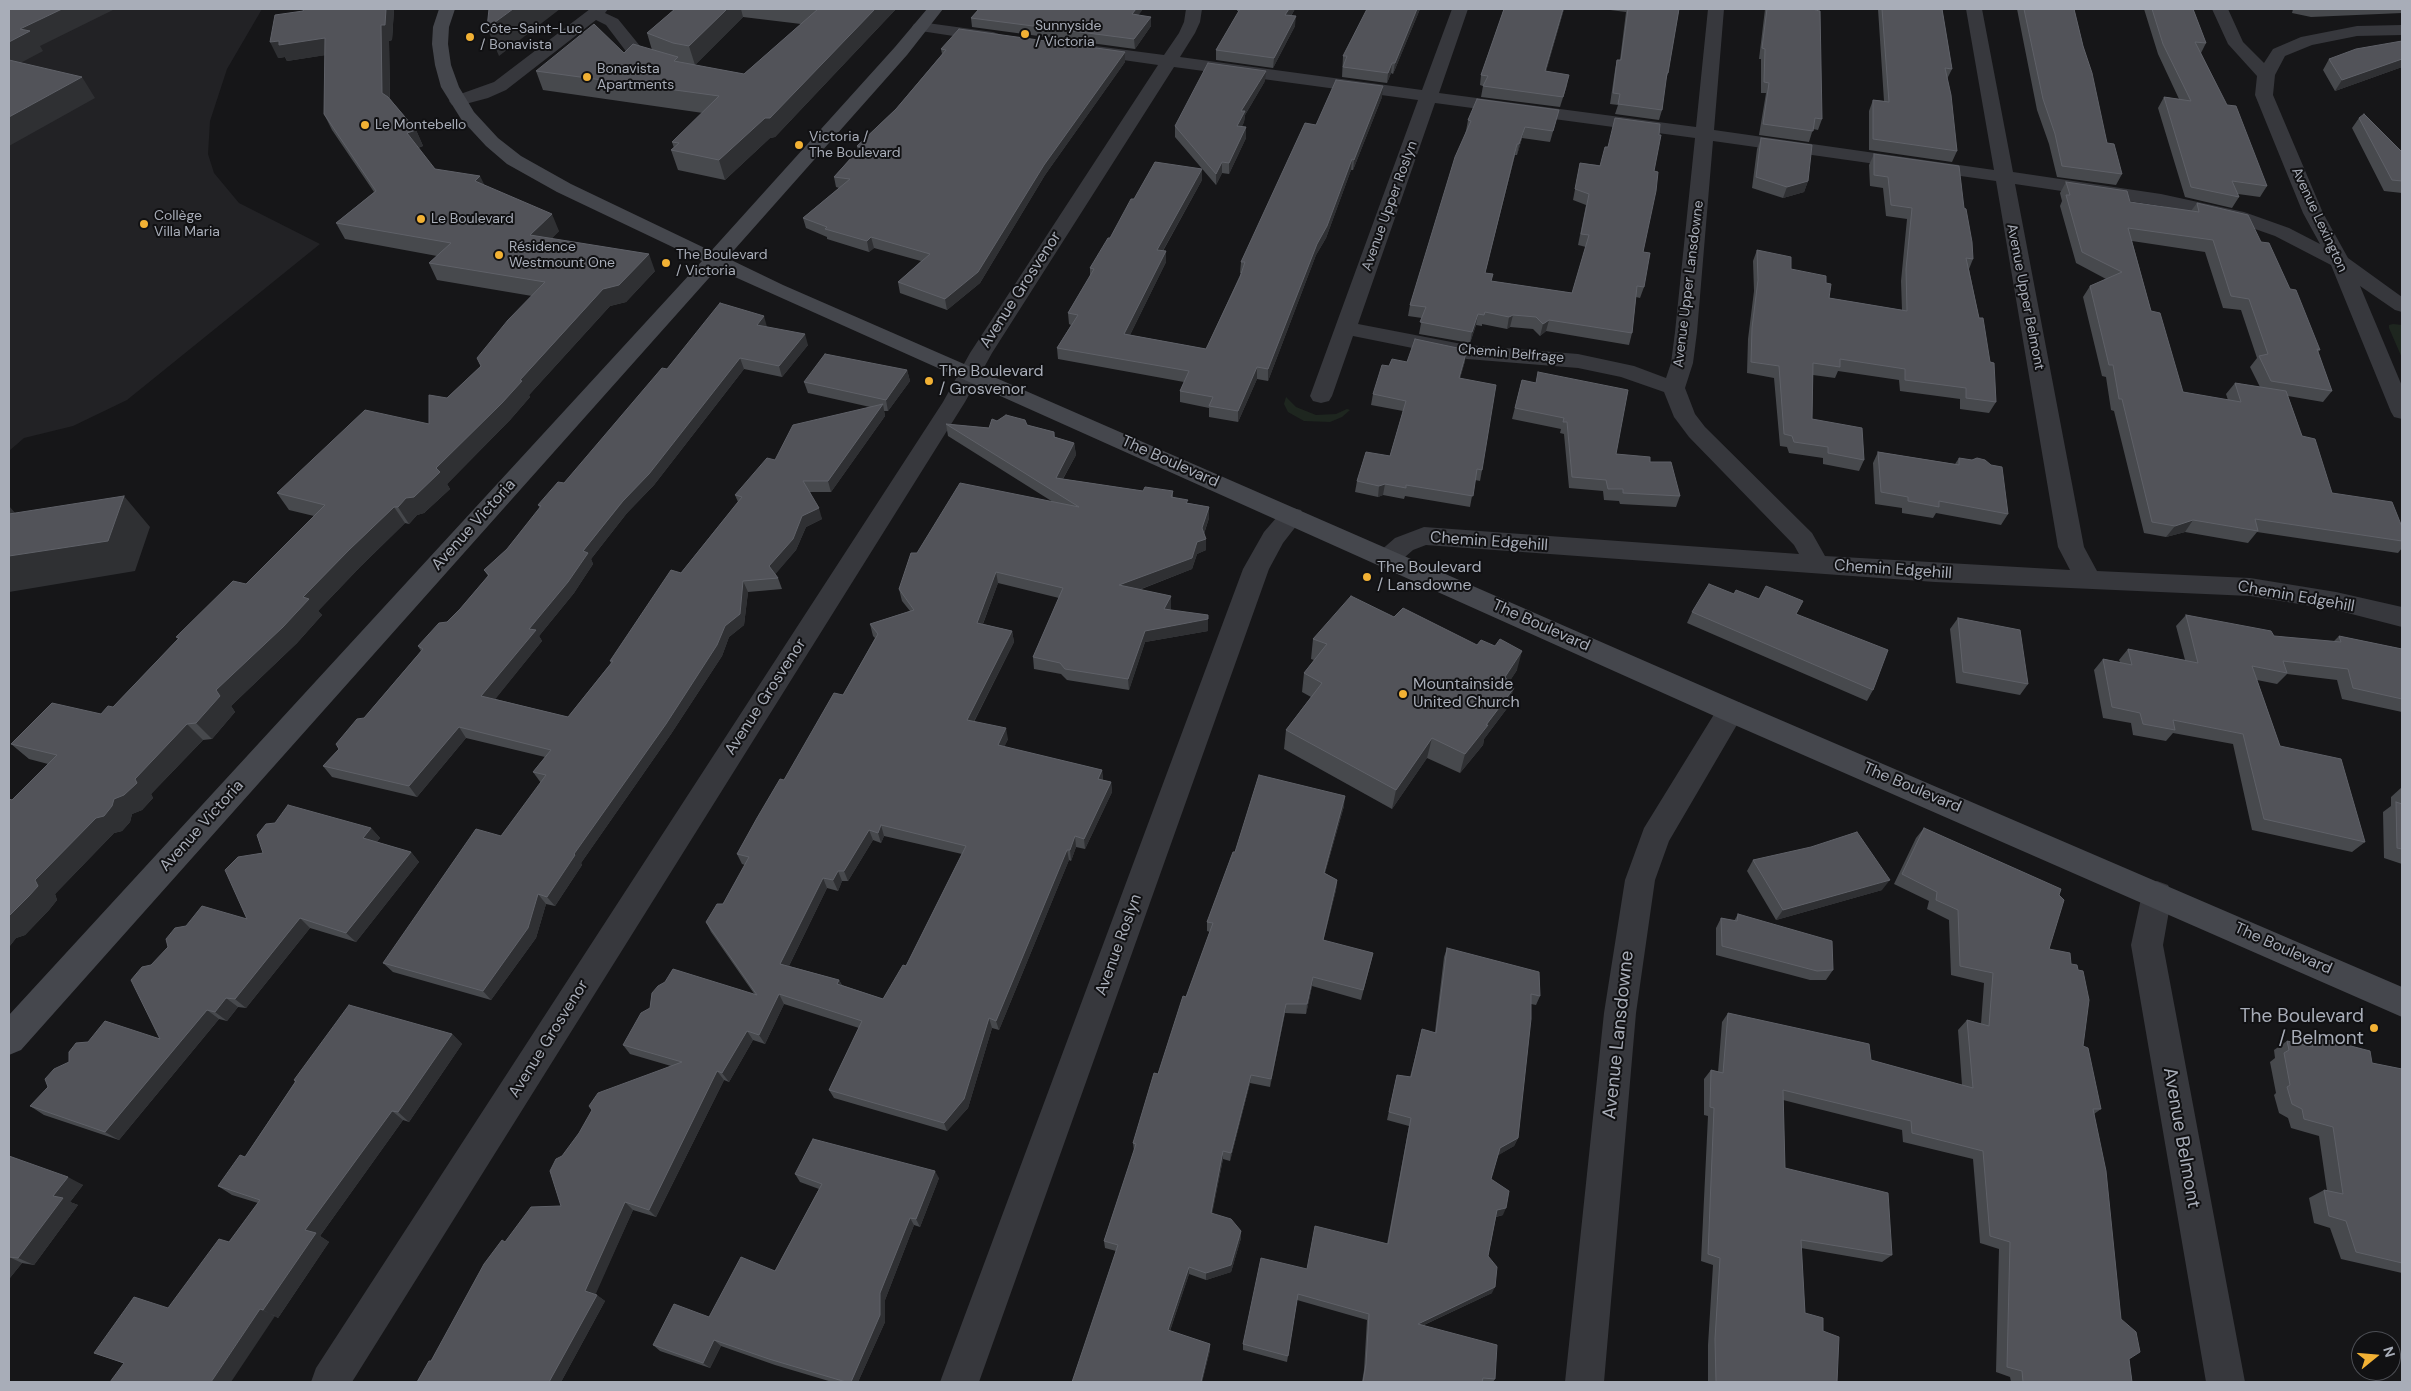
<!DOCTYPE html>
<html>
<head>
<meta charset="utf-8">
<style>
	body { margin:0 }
	#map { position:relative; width:2411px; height:1391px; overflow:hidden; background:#161618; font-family:"DM Sans",sans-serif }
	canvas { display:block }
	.frame { position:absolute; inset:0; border:10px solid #a8adb8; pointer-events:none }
	.north { position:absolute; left:2351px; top:1331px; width:50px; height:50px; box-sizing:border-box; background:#111113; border:1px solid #4d4f55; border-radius:50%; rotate:73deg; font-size:14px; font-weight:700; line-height:20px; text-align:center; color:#a8adb8 }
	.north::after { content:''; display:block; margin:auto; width:18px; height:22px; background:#f2b134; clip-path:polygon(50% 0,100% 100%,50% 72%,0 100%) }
</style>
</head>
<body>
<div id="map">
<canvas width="2411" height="1391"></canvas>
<div class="frame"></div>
<div class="north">N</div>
</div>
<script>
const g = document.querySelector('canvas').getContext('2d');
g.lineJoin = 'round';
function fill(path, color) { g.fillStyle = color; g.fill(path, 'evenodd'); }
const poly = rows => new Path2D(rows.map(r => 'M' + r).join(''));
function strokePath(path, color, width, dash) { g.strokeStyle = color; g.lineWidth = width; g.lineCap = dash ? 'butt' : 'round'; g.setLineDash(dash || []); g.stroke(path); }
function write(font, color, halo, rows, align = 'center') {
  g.font = font + ' "DM Sans",sans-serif'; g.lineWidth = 4; g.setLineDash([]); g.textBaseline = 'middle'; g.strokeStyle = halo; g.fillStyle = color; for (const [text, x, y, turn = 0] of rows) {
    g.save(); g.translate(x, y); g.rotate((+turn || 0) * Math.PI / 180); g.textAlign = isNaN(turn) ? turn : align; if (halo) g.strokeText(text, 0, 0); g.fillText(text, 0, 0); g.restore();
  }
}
fill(poly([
	[9,9,262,9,227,69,210,121,208,154,214,173,239,203,320,244,127,400,73,426,24,438,9,451]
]), '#222225');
fill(poly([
	[2393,324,2402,325,2402,358,2389,328,2389,325],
	[1286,397,1296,407,1316,415,1336,414,1347,409,1350,410,1342,417,1330,422,1304,421,1288,412,1284,404]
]), '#1e261f');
fill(poly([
	[590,9,608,9,605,13,618,19,640,46,668,61,670,65,668,69,656,69,628,54,606,25,596,20,506,90,488,98,458,106,452,105,449,101,452,97,494,82,590,9],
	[1186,9,1202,9,1200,22,1195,33,1180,57,1422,90,1452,9,1468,9,1439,93,1696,127,1708,9,1724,9,1714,130,1994,170,1966,9,1982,9,2013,172,2161,194,2244,212,2289,228,2320,244,2303,213,2255,95,2257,76,2228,44,2212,9,2228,9,2243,42,2264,63,2273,49,2301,37,2357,26,2402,25,2402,35,2357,36,2312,45,2285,56,2275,75,2273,95,2323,213,2348,258,2402,297,2402,312,2395,310,2360,286,2402,386,2402,419,2394,417,2391,412,2331,265,2275,236,2238,223,2161,206,2015,184,2084,547,2097,571,2250,578,2336,592,2402,607,2402,627,2336,610,2250,596,1935,582,1426,545,1413,550,1397,564,1388,567,1379,564,1375,558,1379,552,1395,538,1424,527,1799,554,1794,545,1689,437,1674,417,1664,392,1621,377,1578,368,1467,359,1353,336,1332,396,1329,401,1321,403,1313,401,1310,396,1418,100,1174,67,992,353,965,402,352,1382,311,1382,316,1368,943,402,970,353,1158,65,1088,55,1082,54,1080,50,1082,46,1088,45,1164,55,1179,33,1184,22,1186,9],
	[1435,103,1695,138,1675,332,1671,363,1666,378,1634,366,1578,354,1467,345,1358,324,1435,103],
	[1713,141,1996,181,2058,547,2070,570,1825,556,1812,533,1705,427,1695,414,1685,388,1693,363,1697,332,1713,141],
	[920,22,993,32,999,34,1001,37,999,40,993,42,914,30,912,27,914,24,920,22],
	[1292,508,1301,510,1304,516,1283,543,1269,569,979,1382,940,1382,1243,569,1264,532,1283,510,1292,508],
	[1731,700,1741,703,1745,711,1669,841,1655,880,1636,1013,1604,1382,1565,1382,1604,1013,1625,880,1644,828,1721,703,1731,700],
	[2157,881,2168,885,2172,894,2163,945,2245,1382,2206,1382,2131,945,2142,894,2146,885,2157,881]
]), '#37383d');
fill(poly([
	[439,9,455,9,449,27,448,44,451,65,459,87,474,112,498,138,521,156,571,184,711,251,895,47,927,9,943,9,907,55,727,258,783,285,1741,703,2402,987,2402,1017,1721,719,717,269,21,1050,9,1055,9,1015,702,261,557,192,507,164,486,146,461,119,441,87,435,65,432,44,433,27,439,9]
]), '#45474d');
fill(poly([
	[304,9,394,9,392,40,389,41,390,99,416,130,423,146,418,148,435,169,484,185,559,231,551,239,655,271,626,302,610,306,529,395,530,397,510,420,447,484,450,489,424,513,417,515,409,524,405,523,360,567,318,611,322,615,297,643,231,706,235,712,212,739,203,740,151,794,153,798,142,810,132,814,130,822,122,831,114,833,55,894,57,900,49,910,25,935,16,938,9,947,9,799,12,800,48,764,29,759,11,744,101,714,113,707,178,639,176,637,246,584,314,516,289,510,277,493,429,424,447,398,481,366,532,296,437,280,429,263,437,256,345,239,336,223,374,192,332,130,324,114,325,55,287,61,285,57,278,58,303,11],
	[675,9,896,9,775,137,770,138,725,180,678,170,671,150,674,148,672,142,703,113,543,90,536,71,652,50,647,33],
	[743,17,801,24,744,74,695,65],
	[979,9,1143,9,1138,15,1151,26,1135,49,972,27,971,18],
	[1237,9,1295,9,1291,16,1295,26,1273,68,1216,60,1216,50,1239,11,1237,11],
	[1420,9,1393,74,1391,73,1387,83,1342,77,1343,56],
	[1504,9,1564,9,1546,71,1567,85,1560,107,1481,97,1483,86,1480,85,1481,75],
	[1602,9,1679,9,1668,73,1665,83,1662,110,1659,120,1615,114,1618,105,1610,104,1615,70,1617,60,1620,60,1626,12],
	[1765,9,1815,9,1822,119,1818,130,1813,129,1809,142,1759,135,1766,93,1761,93,1761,59,1759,59],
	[1878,9,1942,9,1952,69,1947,79,1957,151,1952,162,1869,150,1869,111,1873,100,1884,101],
	[2017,9,2074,9,2107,143,2122,174,2116,185,2057,177,2049,144,2037,110],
	[2144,9,2193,9,2206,43,2201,53,2267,186,2260,197,2238,194,2239,197,2232,208,2185,197,2158,108,2164,97,2179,99,2158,54],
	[2293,9,2402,9,2402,13,2311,17,2292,13],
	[2402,41,2402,67,2335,91,2323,70,2329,59],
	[941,49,1125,62,1045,175,980,283,947,310,900,293,898,282,921,261,874,248,869,252,827,239,827,237,806,228,803,218,839,188,836,187,834,177,858,150,857,146,896,109,942,54],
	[1265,81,1245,115,1244,122,1242,126,1246,138,1229,174,1222,173,1216,185,1175,137,1175,126],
	[1382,97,1353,170,1351,170,1326,238,1316,255,1268,381,1257,379,1238,422,1209,417,1209,408,1180,402,1180,391,1184,382,1058,359,1057,348,1071,325,1069,324,1068,313,1090,276,1090,268,1110,238,1134,199,1202,180,1163,251,1166,251,1166,262,1130,335,1206,349,1241,273,1240,273,1241,262,1316,125],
	[2359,118,2402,152,2402,193,2384,191,2352,128],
	[1468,120,1556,121,1550,142,1522,138,1517,155,1515,155,1485,273,1491,281,1572,293,1586,247,1578,245,1586,205,1573,200,1580,163,1654,171,1643,252,1644,287,1640,298,1636,297,1632,333,1629,345,1546,331,1540,336,1533,329,1510,327,1507,329,1482,324,1482,326,1476,325,1470,343,1419,334,1422,318,1408,316,1410,305,1466,131],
	[1761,138,1808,181,1804,192,1783,198,1752,188,1757,149],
	[1874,154,1964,208,1973,259,1969,269,1996,402,1989,413,1960,409,1960,399,1900,391,1899,380,1838,371,1835,378,1813,375,1812,419,1864,460,1859,471,1823,464,1823,458,1789,453,1787,447,1780,446,1774,378,1747,373,1748,339,1754,291,1753,261,1757,250,1791,269,1826,283,1829,298,1902,310,1901,281,1907,219,1886,216,1883,188,1870,186,1869,165],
	[2066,182,2130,202,2191,211,2197,203,2261,242,2290,289,2320,350,2318,352,2332,391,2323,402,2288,396,2302,436,2332,493,2402,527,2402,548,2398,553,2257,532,2248,543,2185,532,2166,537,2144,533,2114,411,2111,410,2106,377,2102,376,2083,297,2090,286,2106,279,2076,263,2060,206,2062,201,2060,193],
	[2132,241,2205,252,2223,308,2241,310,2257,358,2250,367,2260,387,2235,383,2226,394,2228,400,2183,392,2151,311],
	[767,327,808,345,782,377,744,369,654,485,627,513,591,559,593,564,574,593,539,636,542,641,495,699,568,717,611,663,610,661,738,502,735,495,775,460,870,407,808,393,804,382,907,370,910,381,888,411,884,411,885,416,831,492,810,492,822,519,806,527,796,550,775,574,778,578,782,589,748,592,744,625,729,637,722,656,671,734,581,863,582,865,555,906,546,904,536,938,491,1000,393,972,383,963,501,836,541,783,533,772,545,757,466,738,417,797,332,777,323,766,339,749,364,718,421,651,418,646,447,622,460,609,488,576,484,570,507,549,540,508,538,505,564,483,667,369],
	[1465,361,1460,378,1482,470,1480,481,1475,480,1470,507,1405,496,1404,499,1383,495,1378,497,1355,492,1357,481,1390,456,1403,411,1371,405,1373,394,1389,366,1407,362],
	[1522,380,1616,454,1650,462,1680,496,1676,507,1620,504,1619,501,1604,500,1603,491,1569,488,1564,434,1560,433,1561,429,1512,419],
	[997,421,1027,425,1054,432,1055,437,1074,443,1076,455,1063,479,1143,491,1173,491,1173,497,1188,503,1209,507,1209,518,1204,534,1206,550,1197,554,1192,569,1139,590,1171,596,1171,608,1170,610,1208,631,1145,642,1129,690,1067,680,1061,674,1034,669,1033,657,1059,598,998,583,983,624,1012,631,1014,642,974,722,1008,739,1004,747,1102,770,1103,780,1111,782,1112,792,1085,849,1076,847,1071,861,1069,860,999,1030,992,1028,968,1108,947,1131,834,1098,829,1090,859,1028,784,1004,765,1044,753,1040,729,1082,724,1080,656,1217,633,1210,595,1294,605,1301,561,1382,417,1382,431,1361,505,1242,561,1206,562,1156,671,1066,630,1054,623,1045,755,995,711,932,706,922,723,904,745,865,742,864,737,854,784,780,843,695,875,638,873,636,870,624,910,611,902,601,899,589,917,553,1053,502,948,436,946,424,989,428],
	[884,836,962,854,906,966,883,999,842,985,839,980,789,966,827,888,838,891,842,881,848,881,873,840,881,843],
	[1878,452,1955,464,1959,458,2008,514,2001,525,1936,513,1933,518,1902,513,1902,508,1875,504,1873,463],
	[1734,594,1796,614,1873,690,1867,701,1687,623,1692,612],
	[2186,615,2274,636,2333,642,2339,636,2402,649,2402,712,2342,699,2337,680,2287,674,2277,684,2257,680,2280,746,2365,842,2352,852,2252,830,2233,744,2173,733,2166,741,2133,735,2131,723,2103,718,2094,670,2103,659,2120,662,2119,660,2128,649,2185,660,2176,626],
	[1394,617,1517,670,1509,682,1508,707,1484,739,1483,745,1460,773,1427,758,1392,809,1284,749,1286,730,1311,697,1302,692,1304,673,1314,660,1311,659,1313,639],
	[1958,618,2028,684,2020,695,1956,683,1950,629],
	[2402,787,2402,864,2384,858,2383,812,2391,806,2391,797],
	[1344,806,1325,873,1337,880,1336,890,1323,941,1373,953,1371,962,1361,1000,1312,986,1306,1014,1285,1013,1270,1087,1250,1083,1230,1161,1223,1159,1212,1213,1241,1231,1241,1238,1231,1272,1206,1280,1189,1274,1170,1331,1210,1344,1210,1350,1202,1382,1116,1251,1105,1248,1104,1241,1134,1151,1133,1143,1210,932,1207,931,1207,922,1235,852],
	[371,828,380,838,377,842,411,852,419,862,356,942,310,928,246,1008,238,1007,227,1021,219,1019,119,1140,44,1115,30,1106,160,1039,151,965,247,919,263,853],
	[1924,828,2059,895,2049,949,2083,1046,2101,1109,2094,1114,2121,1319,2129,1359,2132,1382,2011,1382,2010,1377,1996,1372,1999,1249,1980,1243,1973,1159,1903,1142,1902,1130,1783,1100,1785,1168,1892,1255,1882,1262,1801,1248,1805,1313,1823,1331,1837,1382,1708,1382,1708,1345,1713,1265,1701,1261,1708,1116,1704,1115,1704,1079,1711,1070,1718,1072,1722,1022,1728,1013,1871,1060,1962,1085,1958,1030,1967,1020,1981,1024,1984,983,1951,975,1949,920,1927,909,1929,901,1894,884,1916,838],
	[1753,860,1882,890,1776,920,1747,871],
	[1738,914,1833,970,1826,980,1810,980,1716,955,1716,928,1721,918,1734,921],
	[1447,948,1540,996,1536,1005,1531,1004,1518,1138,1514,1146,1498,1155,1491,1179,1503,1215,1496,1217,1488,1256,1492,1293,1424,1325,1495,1379,1493,1382,1362,1382,1364,1370,1367,1320,1297,1300,1287,1362,1243,1350,1243,1344,1307,1269,1387,1244,1409,1126,1387,1120,1397,1075,1410,1077,1420,1038,1435,1032,1444,957],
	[452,1034,462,1044,409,1122,403,1120,320,1236,329,1242,278,1318,275,1316,123,1363,94,1353,168,1308,229,1242,258,1203,232,1195,218,1186,245,1157,295,1082,294,1080],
	[2312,1036,2372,1063,2402,1069,2402,1273,2341,1259,2330,1228,2314,1223,2309,1198,2324,1190,2327,1191,2319,1136,2291,1128,2288,1118,2279,1113,2274,1095,2276,1093,2270,1062,2275,1058,2274,1050,2287,1041,2301,1044],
	[9,1156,83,1185,70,1202,78,1205,34,1265,22,1263,9,1279],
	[795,1174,939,1178,920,1227,914,1225,885,1300,885,1322,858,1382,832,1382,775,1365,721,1346,710,1368,660,1351,653,1345,709,1317,775,1271,819,1189,800,1182]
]), '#47494d');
fill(poly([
	[62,9,115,9,40,46,43,51,9,69,9,42,20,29],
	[386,9,394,9,392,40,389,41,390,109,382,93,381,25],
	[513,9,560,9,499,56,487,28],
	[727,9,741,9,743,17,695,65,689,46],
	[875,9,896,9,775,137,770,138,725,180,719,160],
	[1136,9,1143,9,1132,24,1132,14],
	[1289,9,1295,9,1285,25,1285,15],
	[1417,9,1420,9,1393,74,1395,63],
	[1563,9,1564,9,1543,82,1545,71],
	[1296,16,1295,26,1273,68,1274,58],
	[1151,17,1151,26,1135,49,1134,39],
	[325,38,333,54,287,61,285,57,278,58,270,42,279,41],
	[1125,52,1125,62,1045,175,980,283,947,310,945,299],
	[2402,59,2402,67,2335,91,2342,80],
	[1392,63,1391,73,1387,83,1388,73],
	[1266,71,1265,81,1245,115,1244,122,1237,136,1237,126,1241,111],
	[1569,75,1567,85,1560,107,1563,97],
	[82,77,95,98,9,146,9,117],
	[1383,86,1382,97,1353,170,1354,160],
	[1246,127,1246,138,1229,174,1229,163],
	[1525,127,1522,138,1517,155,1519,144],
	[416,130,423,146,414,149,407,133],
	[1517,144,1515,155,1482,284,1485,273],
	[1352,159,1351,170,1326,238,1316,255,1268,381,1268,369,1317,244],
	[1222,162,1222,173,1216,185,1216,174],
	[1202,169,1202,180,1157,261,1157,250],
	[480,176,488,192,475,181],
	[1808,181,1804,192,1783,198,1787,187],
	[552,214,559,231,537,252,530,235],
	[871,237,874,248,869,252,867,241],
	[1166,251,1166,262,1125,345,1124,334],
	[649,254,655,271,626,302,610,306,529,395,530,397,510,420,447,484,450,489,424,513,417,515,409,524,398,507,406,498,436,468,520,380,603,289],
	[1478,314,1476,325,1470,343,1472,332],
	[1513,315,1510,327,1507,329,1509,317],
	[764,316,767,327,757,325],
	[1549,320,1546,331,1540,336,1543,324],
	[805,334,808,345,782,377,779,366],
	[1467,350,1465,361,1457,389,1459,378],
	[740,358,744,369,654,485,627,513,591,559,593,564,574,593,539,636,542,641,489,707,481,696,583,551],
	[1257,367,1257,379,1238,422,1238,411],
	[907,370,910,381,888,411,886,400],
	[883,404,885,416,831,492,828,481],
	[1074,443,1076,455,1057,489,1056,478],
	[1385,484,1383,495,1378,497,1379,486],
	[124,496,150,527,135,571,9,592,9,556],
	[9,506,17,515,9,522],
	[394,507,405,523,360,567,318,611,322,615,297,643,231,706,235,712,212,739,196,723,216,690,303,597,349,550],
	[1209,507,1209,518,1202,539,1202,528],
	[819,508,822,519,806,527,796,550,773,577,769,566,802,516],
	[2193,520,2185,532,2166,537,2175,526],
	[1206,539,1206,550,1197,554,1192,569,1120,597,1119,585,1197,542],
	[996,572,998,583,979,634,977,623],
	[743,581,748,592,744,625,729,637,722,656,671,734,581,863,582,865,555,906,547,897],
	[1171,596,1171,608,1164,620,1164,609],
	[1208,619,1208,631,1145,642,1129,690,1128,679,1145,631],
	[1012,631,1014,642,969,731,967,720],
	[1522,651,1517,670,1500,696,1505,677],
	[1514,688,1508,707,1484,739,1483,745,1460,773,1465,754],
	[187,724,203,740,151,794,153,798,142,810,132,814,130,822,122,831,114,833,55,894,57,900,49,910,25,935,16,938,9,947,9,916,35,880],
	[459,727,466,738,417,797,409,786],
	[1006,728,1008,739,1000,756,998,745],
	[1432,738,1427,758,1392,809,1396,790],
	[1102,770,1103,781,1098,779],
	[1111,782,1112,792,1085,849,1084,839],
	[1345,796,1344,806,1322,883,1324,873],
	[881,825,884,836,881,843,878,833],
	[371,828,380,838,372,848,363,838],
	[869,830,873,840,848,881,844,871],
	[1075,836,1076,847,1071,861,1070,850],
	[1067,850,1069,860,999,1030,996,1021],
	[411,852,419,862,356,942,346,933],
	[838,871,842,881,838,891,833,880],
	[823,878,827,888,785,974,780,964],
	[1337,880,1336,890,1321,950,1323,940],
	[1890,880,1882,890,1776,920,1783,910],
	[538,894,546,904,536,938,491,1000,483,991],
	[300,918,310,928,246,1008,235,999],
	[1313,977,1312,986,1306,1014,1307,1004],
	[839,980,843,989,837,984],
	[779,994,784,1004,765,1044,759,1035],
	[226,998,238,1007,227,1021,215,1012],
	[1286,1004,1285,1013,1270,1087,1271,1079],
	[207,1010,219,1019,119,1140,105,1132],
	[989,1018,992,1028,968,1108,947,1131,944,1123],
	[747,1031,753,1040,729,1082,722,1073],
	[452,1034,462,1044,409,1122,398,1112],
	[717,1071,724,1080,656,1217,649,1210],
	[1251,1075,1250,1083,1230,1161,1231,1153],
	[392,1111,403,1120,320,1236,329,1242,278,1318,263,1310,305,1230],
	[1518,1138,1514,1146,1497,1156,1500,1148],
	[1223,1151,1223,1159,1211,1220,1211,1213],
	[935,1171,939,1178,920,1227,916,1219],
	[68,1177,83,1185,70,1202,78,1205,34,1265,18,1258,53,1196],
	[625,1202,633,1210,594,1298,585,1291],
	[1506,1208,1503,1215,1494,1217,1497,1210],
	[910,1218,914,1225,885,1300,885,1322,858,1382,851,1382,880,1293],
	[1241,1231,1241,1238,1231,1272,1206,1280,1206,1273],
	[9,1257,22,1263,9,1279],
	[1189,1267,1189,1274,1168,1336,1168,1330],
	[1495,1287,1492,1293,1415,1329,1418,1324],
	[597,1295,605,1301,561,1382,549,1382],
	[260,1309,275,1316,231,1382,211,1382],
	[714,1340,721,1346,710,1368,703,1363],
	[1210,1344,1210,1350,1202,1382,1201,1382]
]), '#2f3033');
const building = poly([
	[9,9,62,9,20,29,30,31,9,42,9,9],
	[304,9,386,9,385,25,381,25,382,93,388,97,416,130,407,133,435,169,480,176,475,181,552,214,530,235,649,254,619,285,603,289,520,380,522,381,502,403,436,468,440,472,414,497,406,498,398,507,394,507,349,550,303,597,309,599,283,627,216,690,220,696,196,723,187,724,135,779,137,783,124,795,114,799,112,806,104,816,96,818,35,880,38,886,29,896,9,916,9,799,12,800,57,755,11,744,52,703,101,714,108,706,113,707,179,638,176,637,233,581,246,584,325,505,277,493,365,410,429,424,429,395,447,398,481,366,477,358,508,320,545,282,429,263,451,243,336,223,376,191,324,114,325,38,279,45,279,41,270,42,275,15,303,11,304,9],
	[489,9,513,9,487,28,489,9],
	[675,9,727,9,689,46,673,43,647,33,675,9],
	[818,9,875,9,770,118,765,118,719,160,671,150,679,143,672,142,719,96,536,71,594,24,624,53,633,44,678,57,674,61,744,74,818,9],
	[979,9,1136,9,1132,14,1151,17,1134,39,971,18,979,9],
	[1240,9,1289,9,1285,15,1296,16,1274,58,1216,50,1240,9],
	[1367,9,1417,9,1395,63,1392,63,1388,73,1343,67,1347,56,1343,56,1367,9],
	[1504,9,1563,9,1545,71,1569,75,1563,97,1483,86,1488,76,1481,75,1504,9],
	[1628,9,1679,9,1668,73,1667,73,1662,110,1618,104,1620,94,1613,93,1617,60,1621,60,1628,9],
	[1767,9,1815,9,1815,10,1820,11,1822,119,1815,118,1813,131,1763,124,1769,83,1764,82,1765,49,1762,48,1767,9],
	[1882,9,1942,9,1952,69,1945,68,1951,95,1957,151,1873,139,1873,100,1889,102,1882,9],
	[2024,9,2074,9,2083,46,2092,73,2107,143,2114,144,2122,174,2062,166,2055,134,2043,99,2024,9],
	[2152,9,2193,9,2206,43,2195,42,2227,105,2236,106,2267,186,2232,181,2239,197,2191,187,2164,97,2191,101,2163,44,2152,9],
	[959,29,1125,52,1044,165,978,272,945,299,898,282,930,254,871,237,867,241,825,229,827,227,803,218,850,179,834,177,861,147,857,146,896,109,946,50,941,49,959,29],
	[2402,41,2402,59,2342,80,2329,59,2356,49,2402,41],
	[9,60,82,77,9,117,9,60],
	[1208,63,1266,71,1241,111,1245,111,1237,126,1246,127,1229,163,1222,162,1216,174,1175,126,1208,63],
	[1336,80,1383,86,1354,160,1352,159,1327,226,1317,244,1268,369,1257,367,1238,411,1209,406,1213,397,1180,391,1189,371,1057,348,1078,315,1068,313,1094,269,1090,268,1108,238,1110,238,1131,199,1134,199,1155,162,1202,169,1157,250,1166,251,1124,334,1206,349,1240,277,1245,262,1241,262,1305,123,1316,125,1336,80],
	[1477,99,1559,110,1553,131,1525,127,1519,144,1517,144,1485,273,1493,274,1491,281,1572,293,1589,235,1581,234,1589,194,1575,189,1580,163,1600,166,1605,147,1608,147,1615,118,1660,124,1659,135,1661,135,1654,171,1658,172,1656,191,1643,252,1650,253,1644,287,1637,286,1632,333,1549,320,1543,324,1536,317,1513,315,1509,317,1485,312,1484,315,1478,314,1472,332,1420,322,1426,307,1410,305,1455,157,1471,121,1468,120,1477,99],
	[2364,114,2402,152,2402,181,2392,180,2359,118,2364,114],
	[1761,138,1812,145,1808,181,1787,187,1756,177,1761,138],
	[1874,154,1959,166,1964,208,1966,209,1972,242,1973,259,1966,258,1979,318,1983,318,1990,362,1994,363,1996,402,1966,398,1966,388,1905,380,1905,369,1840,359,1840,367,1813,363,1812,419,1862,428,1864,460,1828,453,1828,447,1794,442,1792,436,1784,434,1779,366,1751,362,1752,328,1758,280,1757,250,1791,257,1791,269,1826,276,1826,283,1831,284,1829,298,1907,311,1906,269,1912,208,1891,205,1888,177,1874,175,1874,154],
	[2066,182,2127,191,2130,202,2199,212,2197,203,2248,215,2261,242,2269,243,2290,289,2296,290,2320,350,2317,349,2332,391,2271,381,2259,356,2268,354,2249,299,2231,296,2213,240,2128,228,2151,311,2160,313,2183,392,2241,402,2235,383,2286,391,2302,436,2315,439,2332,493,2392,502,2402,527,2402,541,2255,519,2258,531,2193,520,2175,526,2152,522,2122,399,2119,399,2113,365,2109,365,2090,286,2122,272,2082,252,2066,195,2070,195,2066,182],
	[720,303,764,316,757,325,805,334,779,366,740,358,649,474,622,502,583,551,588,553,568,582,529,629,536,630,481,696,568,717,613,661,610,661,671,570,681,573,742,497,735,495,767,458,775,460,793,425,883,404,828,481,803,481,819,508,802,516,793,539,769,566,778,578,743,581,740,614,725,626,717,645,666,724,574,854,575,855,547,897,538,894,528,928,483,991,383,963,476,829,501,836,546,775,533,772,551,750,459,727,409,786,323,766,339,749,336,744,357,719,364,718,423,649,418,646,439,623,447,622,460,609,489,575,484,570,507,549,541,506,538,505,558,482,564,483,662,368,667,369,720,303],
	[1415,339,1467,350,1459,378,1496,385,1482,470,1477,469,1473,496,1406,485,1406,488,1385,484,1379,486,1357,481,1366,452,1390,456,1406,401,1373,394,1382,365,1389,366,1392,359,1407,362,1415,339],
	[825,354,907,370,886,400,804,382,825,354],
	[1538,372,1628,390,1616,454,1650,457,1650,462,1671,462,1680,496,1623,493,1623,489,1608,489,1606,480,1572,477,1567,422,1563,422,1564,418,1515,408,1522,380,1536,383,1538,372],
	[1006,415,1025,420,1027,425,1054,432,1054,437,1074,443,1056,478,1143,491,1145,487,1173,491,1171,497,1188,500,1186,503,1209,507,1202,528,1206,539,1197,542,1192,558,1119,585,1171,596,1164,609,1208,615,1208,619,1145,631,1128,679,1065,669,1060,663,1033,657,1063,588,996,572,977,623,1012,631,967,720,1006,728,998,745,1102,770,1098,779,1111,782,1084,839,1075,836,1070,850,1067,850,996,1021,989,1018,964,1099,944,1123,829,1090,862,1021,779,994,759,1035,747,1031,722,1073,717,1071,649,1210,625,1202,585,1291,597,1295,549,1382,417,1382,429,1361,431,1361,484,1264,502,1240,505,1242,531,1207,561,1206,550,1171,556,1159,562,1156,579,1133,592,1110,589,1106,598,1093,682,1062,623,1045,641,1013,650,1008,652,993,658,986,665,982,673,969,757,995,706,922,717,904,723,904,749,857,737,854,757,818,780,779,784,780,834,693,843,695,878,634,870,624,914,610,899,589,911,553,917,553,960,483,1079,507,946,424,989,428,992,419,997,421,1006,415],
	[881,825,966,846,906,966,903,965,883,999,837,984,839,980,780,964,823,878,833,880,838,871,844,871,869,830,878,833,881,825],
	[1878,452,1959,465,1959,458,1972,460,1977,458,1985,460,1991,465,2002,467,2008,514,1939,501,1939,507,1908,501,1908,497,1881,492,1878,452],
	[124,496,108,541,9,556,9,514,124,496],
	[1709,584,1734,594,1736,590,1759,599,1766,586,1803,601,1796,614,1888,650,1873,690,1692,612,1709,584],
	[1351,596,1394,617,1403,608,1477,645,1481,640,1495,646,1500,639,1522,651,1505,677,1514,688,1486,725,1488,725,1465,754,1432,738,1396,790,1286,730,1322,683,1304,673,1327,644,1313,639,1351,596],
	[2186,615,2271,631,2274,636,2341,642,2339,636,2402,649,2402,699,2353,688,2348,669,2283,661,2287,673,2252,666,2280,746,2341,759,2365,842,2264,819,2243,734,2173,720,2175,730,2143,724,2140,713,2112,707,2103,659,2132,665,2128,649,2198,663,2186,615],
	[1958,618,2020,630,2028,684,1963,672,1958,618],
	[1259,775,1345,796,1324,873,1337,880,1323,940,1373,953,1363,990,1313,977,1307,1004,1286,1004,1271,1079,1251,1075,1231,1153,1223,1151,1211,1213,1231,1219,1241,1231,1231,1265,1206,1273,1189,1267,1168,1330,1210,1344,1201,1382,1072,1382,1118,1245,1104,1241,1136,1144,1133,1143,1154,1073,1158,1074,1183,996,1186,997,1213,923,1207,922,1233,852,1235,852,1259,775],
	[2396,802,2402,804,2402,849,2397,848,2396,802],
	[288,805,371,828,363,838,411,852,346,933,300,918,235,999,226,998,215,1012,207,1010,105,1132,30,1106,48,1087,45,1079,54,1069,69,1062,69,1052,76,1043,88,1042,105,1021,160,1039,131,980,142,967,151,965,168,947,166,939,175,928,186,926,202,906,247,919,225,870,238,857,263,853,257,835,266,824,275,823,288,805],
	[1924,828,2061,889,2059,895,2064,900,2049,949,2070,953,2071,964,2077,965,2078,970,2083,971,2089,1000,2083,1046,2088,1048,2101,1109,2093,1109,2106,1171,2121,1319,2136,1332,2140,1352,2129,1359,2132,1382,2023,1382,2022,1371,2007,1367,2010,1242,1990,1236,1983,1151,1912,1133,1911,1121,1783,1090,1785,1168,1888,1193,1892,1255,1801,1240,1805,1313,1823,1318,1823,1331,1839,1337,1837,1382,1716,1382,1715,1339,1720,1258,1708,1254,1714,1108,1710,1107,1711,1070,1723,1073,1728,1013,1869,1044,1871,1060,1973,1088,1967,1020,1989,1026,1993,973,1960,966,1958,910,1936,900,1937,892,1902,874,1924,828],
	[1857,832,1890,880,1783,910,1753,860,1811,847,1857,832],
	[1738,914,1832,941,1833,970,1817,971,1722,946,1721,918,1737,921,1738,914],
	[1447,948,1539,972,1540,996,1531,994,1531,1019,1518,1138,1500,1148,1491,1179,1509,1191,1506,1208,1497,1210,1488,1256,1497,1267,1495,1287,1418,1324,1497,1345,1495,1379,1483,1378,1482,1382,1363,1382,1366,1364,1369,1314,1298,1294,1288,1356,1243,1344,1261,1258,1307,1269,1315,1226,1388,1244,1411,1118,1389,1112,1397,1075,1411,1077,1422,1029,1436,1033,1447,948],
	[349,1005,452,1034,398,1112,392,1111,305,1230,316,1233,263,1310,260,1309,211,1382,110,1382,124,1363,94,1353,134,1297,168,1308,219,1239,229,1242,260,1200,218,1186,240,1155,245,1157,296,1081,294,1080,349,1005],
	[2312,1036,2370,1051,2372,1063,2402,1069,2402,1263,2356,1252,2346,1221,2329,1216,2324,1190,2343,1194,2333,1127,2304,1119,2302,1109,2292,1104,2287,1087,2290,1085,2284,1053,2289,1050,2287,1041,2313,1047,2312,1036],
	[813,1139,935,1171,916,1219,910,1218,880,1293,880,1315,851,1382,846,1382,769,1359,714,1340,703,1363,653,1345,674,1304,709,1317,741,1257,775,1271,822,1184,795,1174,813,1139],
	[9,1156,68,1177,53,1196,63,1198,18,1258,9,1257,9,1156]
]);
fill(building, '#525359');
strokePath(building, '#5f6168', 1);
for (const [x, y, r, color] of [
	[1025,34,5,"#f2b134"],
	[470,37,5,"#f2b134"],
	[587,77,5,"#f2b134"],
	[365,125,5,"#f2b134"],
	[799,145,5,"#f2b134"],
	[421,219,5,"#f2b134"],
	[144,224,5,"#f2b134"],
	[499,255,5,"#f2b134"],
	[666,263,5,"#f2b134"],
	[929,381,5,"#f2b134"],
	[1367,577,5,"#f2b134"],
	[1403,694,5,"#f2b134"],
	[2374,1028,5,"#f2b134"]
]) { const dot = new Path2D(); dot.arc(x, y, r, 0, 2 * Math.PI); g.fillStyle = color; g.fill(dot); strokePath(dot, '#111113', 2); }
write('14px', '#a8adb8', '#111113', [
	["Sunnyside",1035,26],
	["/ Victoria",1035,42],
	["Côte-Saint-Luc",480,29],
	["/ Bonavista",480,45],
	["Bonavista",597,69],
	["Apartments",597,85],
	["Le Montebello",375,125],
	["Victoria /",809,137],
	["The Boulevard",809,153],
	["Collège",154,216],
	["Villa Maria",154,232],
	["Le Boulevard",431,219],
	["Résidence",509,247],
	["Westmount One",509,263],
	["The Boulevard",676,255],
	["/ Victoria",676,271]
], 'left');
write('14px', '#a8adb8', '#111113', [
	["Avenue Upper Roslyn",1390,206,-70],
	["Avenue Lexington",2319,220,65],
	["Avenue Upper Lansdowne",1689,284,-83],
	["Avenue Upper Belmont",2025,297,79],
	["Chemin Belfrage",1511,354,5]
]);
write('16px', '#a8adb8', '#111113', [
	["Avenue Grosvenor",1021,290,-57],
	["The Boulevard",1170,462,24],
	["Avenue Victoria",474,525,-48],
	["Chemin Edgehill",1489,542,4],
	["Chemin Edgehill",1893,570,4],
	["Chemin Edgehill",2296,597,10],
	["The Boulevard",1541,626,24],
	["Avenue Grosvenor",766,697,-57],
	["The Boulevard",1912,788,23],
	["Avenue Victoria",202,826,-48],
	["Avenue Roslyn",1119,945,-70],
	["The Boulevard",2283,949,24],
	["Avenue Grosvenor",549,1039,-58]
]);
write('16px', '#a8adb8', '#111113', [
	["The Boulevard",939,372],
	["/ Grosvenor",939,390],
	["The Boulevard",1377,568],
	["/ Lansdowne",1377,586],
	["Mountainside",1413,685],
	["United Church",1413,703]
], 'left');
write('19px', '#a8adb8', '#111113', [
	["The Boulevard",2364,1017],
	["/ Belmont",2364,1039]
], 'right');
write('19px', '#a8adb8', '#111113', [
	["Avenue Lansdowne",1619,1035,-84],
	["Avenue Belmont",2181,1138,80]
]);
</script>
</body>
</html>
